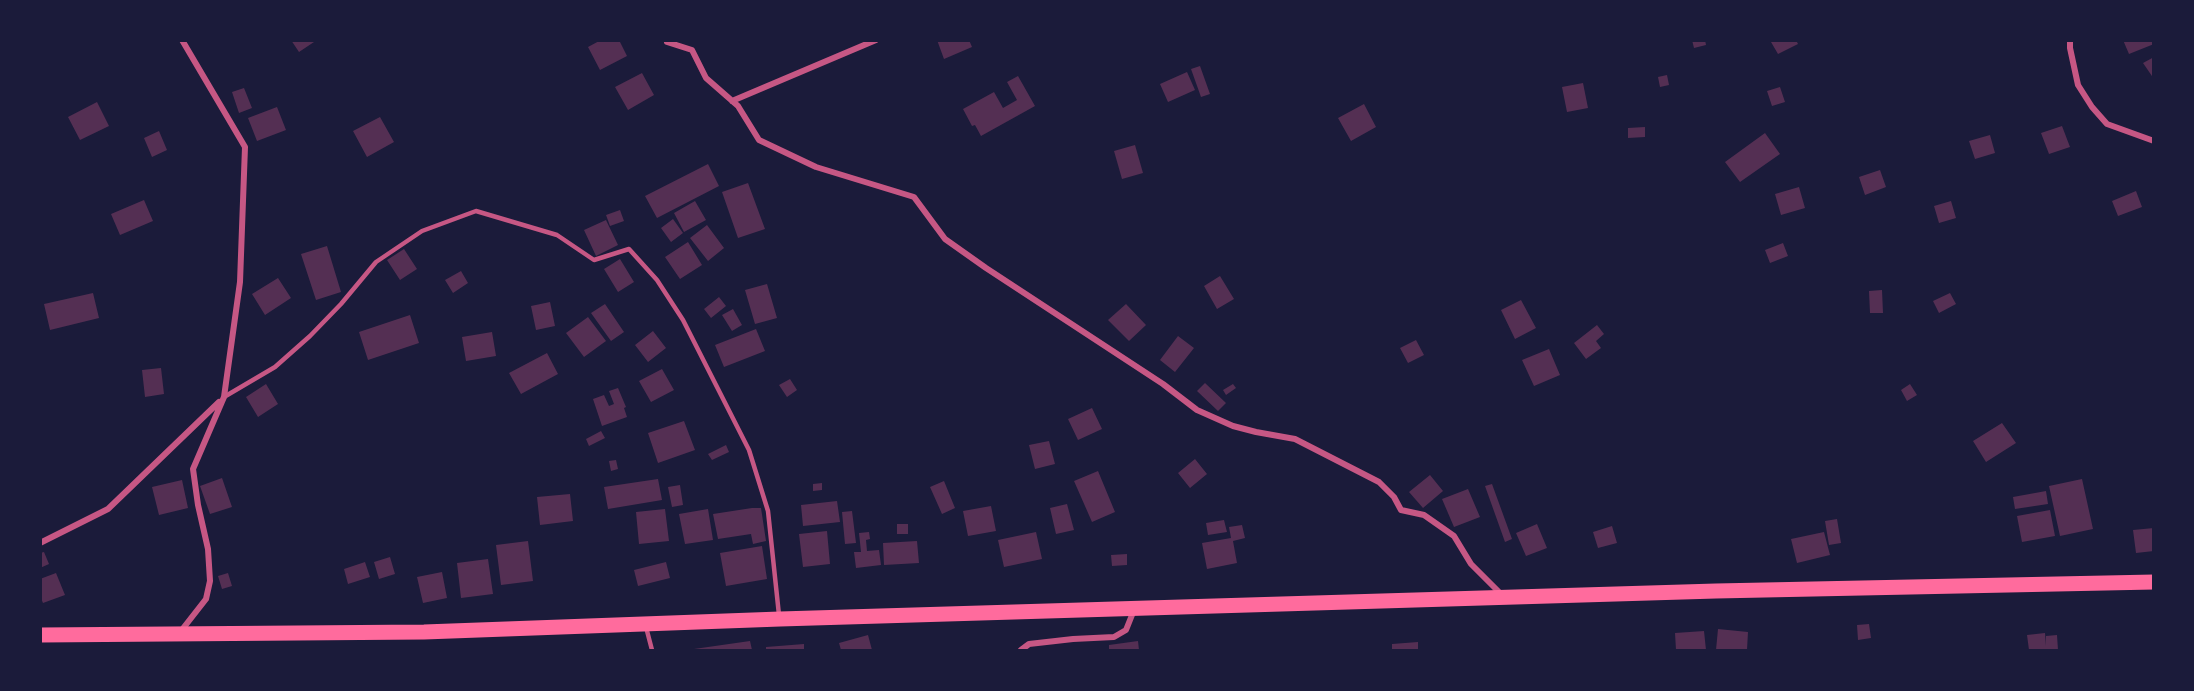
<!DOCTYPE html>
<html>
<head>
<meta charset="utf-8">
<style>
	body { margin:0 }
	#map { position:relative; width:2194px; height:691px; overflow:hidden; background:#1b1b3a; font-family:"Crimson Pro",serif }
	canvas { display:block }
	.frame { position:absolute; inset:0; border:42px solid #1b1b3a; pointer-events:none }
</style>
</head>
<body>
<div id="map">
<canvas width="2194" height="691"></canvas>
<div class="frame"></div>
</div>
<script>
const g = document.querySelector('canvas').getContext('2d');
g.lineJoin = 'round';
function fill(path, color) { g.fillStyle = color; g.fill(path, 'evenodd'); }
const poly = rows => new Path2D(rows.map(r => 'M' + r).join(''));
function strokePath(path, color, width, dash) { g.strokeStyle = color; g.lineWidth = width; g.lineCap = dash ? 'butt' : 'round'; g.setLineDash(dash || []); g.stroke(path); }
fill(poly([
	[291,40,317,40,299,52],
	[601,40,619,40,627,56,600,70,588,47],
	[937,40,969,40,972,47,944,59],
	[1692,40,1705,40,1706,45,1694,48],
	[1774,40,1796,40,1798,44,1778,54,1771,42],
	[2123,40,2154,40,2154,44,2129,54],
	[2154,57,2154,79,2143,63],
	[1200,66,1210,94,1201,97,1191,69],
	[1187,72,1195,90,1168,102,1160,84],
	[642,73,654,95,628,110,615,87],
	[1667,75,1669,85,1660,87,1658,77],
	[1018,76,1035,106,981,136,975,125,972,126,963,109,994,92,1003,108,1017,100,1007,82],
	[1583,83,1588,108,1567,112,1562,87],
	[1780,87,1785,102,1772,106,1767,91],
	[244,88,252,108,239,113,232,92],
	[97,102,109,126,80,140,68,117],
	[1364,104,1376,127,1351,141,1338,118],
	[277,107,286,130,257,141,248,118],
	[380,117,394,142,367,157,353,131],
	[2062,126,2070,147,2049,154,2041,133],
	[1645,127,1645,137,1628,138,1628,128],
	[159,131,167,150,152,157,144,138],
	[1765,133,1780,154,1740,182,1725,162],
	[1990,135,1995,153,1975,159,1969,141],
	[1135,145,1143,173,1122,179,1114,151],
	[708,164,719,186,657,218,645,196],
	[1880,170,1886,187,1865,195,1859,177],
	[748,183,765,229,738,238,722,192],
	[1799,187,1805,208,1781,215,1775,194],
	[2136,191,2142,207,2118,216,2112,201],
	[144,200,153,221,120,235,111,214],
	[695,201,706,220,684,232,674,213],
	[1951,201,1956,218,1939,223,1934,206],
	[620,210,624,221,610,226,606,215],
	[673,219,683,233,671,242,661,228],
	[606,220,618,245,596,256,584,230],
	[707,225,724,248,708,261,690,238],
	[688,242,702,265,680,279,665,257],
	[1783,243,1788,256,1770,263,1765,250],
	[327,246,341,292,316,300,301,254],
	[404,249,417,269,400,280,387,260],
	[620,259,634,282,618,292,604,269],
	[461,271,468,283,453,293,445,280],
	[1220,276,1234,299,1217,309,1204,286],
	[278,278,291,298,265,315,252,294],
	[767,284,777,318,755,324,745,290],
	[1882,290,1883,313,1870,313,1869,291],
	[93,293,99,318,50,330,44,304],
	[1950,293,1956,304,1939,313,1933,301],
	[719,297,726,306,711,318,704,309],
	[1521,300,1536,328,1515,339,1501,310],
	[550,302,555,326,536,330,531,306],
	[605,304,624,332,611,341,591,313],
	[1126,304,1146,325,1129,341,1108,320],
	[733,309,742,325,732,331,722,315],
	[410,315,419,343,368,360,359,332],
	[588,317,606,341,584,357,566,333],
	[1597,325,1604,334,1596,341,1601,348,1586,359,1574,343],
	[756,329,765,351,724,367,715,345],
	[653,331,666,348,648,362,635,345],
	[492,332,496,356,466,361,462,337],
	[1178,336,1194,348,1175,372,1160,360],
	[1416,340,1424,355,1408,363,1400,348],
	[1549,349,1560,375,1534,386,1522,360],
	[547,353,558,374,521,394,509,373],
	[161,368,164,394,145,397,142,370],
	[662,369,674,390,651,402,639,381],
	[790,379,797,390,787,397,779,385],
	[1205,383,1226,403,1218,411,1197,391],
	[266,384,278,404,258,417,246,397],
	[1233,384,1236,388,1226,395,1223,390],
	[1910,384,1917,395,1907,401,1901,390],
	[618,388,626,407,624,408,627,417,602,426,593,399,604,395,609,406,614,404,609,391],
	[1092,408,1102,429,1078,440,1068,419],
	[684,421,695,450,658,463,648,433],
	[2002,423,2016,443,1986,462,1973,441],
	[601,431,605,438,589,446,586,439],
	[1049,441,1055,464,1035,469,1029,445],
	[726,445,729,452,712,460,708,454],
	[1195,459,1207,474,1190,488,1178,473],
	[616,460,618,469,611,471,609,461],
	[1098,471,1115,512,1092,522,1074,481],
	[1430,475,1443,491,1423,508,1409,492],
	[222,478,232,507,210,514,200,486],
	[658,479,662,500,608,509,604,487],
	[2082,479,2093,529,2060,536,2049,486],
	[182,480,188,508,159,515,152,487],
	[944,481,955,508,942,514,930,487],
	[822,483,822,490,813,491,813,484],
	[1492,484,1512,539,1505,542,1485,486],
	[680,485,683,505,672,507,668,487],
	[1468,489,1480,517,1454,527,1442,499],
	[2046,491,2048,504,2015,509,2013,497],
	[570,494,573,521,540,525,537,497],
	[837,501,840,522,803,526,801,505],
	[1067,504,1074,530,1056,534,1050,508],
	[991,506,996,531,968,536,963,511],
	[752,508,761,508,766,541,753,544,751,534,718,539,713,514],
	[665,509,669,541,639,544,636,512],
	[708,509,713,540,685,544,679,514],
	[2050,510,2055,536,2022,542,2017,516],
	[852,511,856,543,845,544,842,512],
	[1837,519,1841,543,1829,545,1825,521],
	[1224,520,1227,532,1208,535,1206,523],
	[897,524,908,524,908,534,897,534],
	[1537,524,1547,548,1526,556,1516,533],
	[1242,525,1245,538,1233,541,1237,563,1207,569,1202,543,1231,538,1229,527],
	[1612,526,1617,543,1598,548,1593,532],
	[2154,528,2154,551,2136,553,2133,530],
	[827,531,830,564,803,567,799,534],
	[869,532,870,539,866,540,867,551,879,550,881,565,856,568,854,552,861,552,859,533],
	[1036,532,1042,559,1004,567,998,540],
	[1824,532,1830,555,1797,563,1791,539],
	[528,541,533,581,501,585,496,545],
	[917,541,919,563,884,565,883,543],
	[762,546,767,579,726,586,720,553],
	[44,552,49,564,40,568,40,553],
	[1127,554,1127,565,1112,566,1111,555],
	[390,557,395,574,379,579,374,562],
	[488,559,493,594,461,598,457,563],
	[365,562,370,577,348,584,344,569],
	[666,562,670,578,638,586,634,570],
	[442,572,447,598,423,603,417,577],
	[56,573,65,595,43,603,40,596,40,579],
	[228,573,232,586,222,589,218,576],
	[1869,624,1871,638,1858,640,1857,625],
	[1718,629,1748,632,1747,650,1716,650],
	[1704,631,1706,650,1676,650,1675,633],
	[2045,633,2046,646,2046,636,2057,635,2058,650,2029,650,2027,635],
	[868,635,872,650,841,650,839,643],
	[750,641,752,650,694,650,694,649],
	[1138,641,1139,650,1109,650,1109,645],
	[1418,642,1418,650,1392,650,1392,644],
	[804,644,804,650,766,650,766,647]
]), '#542f53');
strokePath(poly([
	[224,397,275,367,310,336,341,304,376,262,422,231,476,211,557,235,594,260,629,249,657,280,683,320,749,450,768,511,779,615],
	[646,627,652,650]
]), '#c65784', 4.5);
strokePath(poly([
	[2070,40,2070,48,2078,85,2092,107,2107,124,2154,141],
	[667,42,692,50,706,78,738,106,759,140,816,167,914,197,945,239,986,268,1163,384,1197,410,1233,426,1256,432,1295,439,1379,482,1394,497,1401,510,1424,515,1454,536,1471,564,1502,595],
	[732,101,876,40],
	[40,543,108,509,219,402],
	[181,631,206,599,210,581,208,549,198,505,193,469,224,397,240,282,245,147,182,40],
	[1021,650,1029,644,1073,639,1114,637,1126,630,1134,610]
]), '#c65784', 6);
strokePath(poly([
	[40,635,424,632,780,619,1716,591,2154,582]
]), '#ff6b9d', 15);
</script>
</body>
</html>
